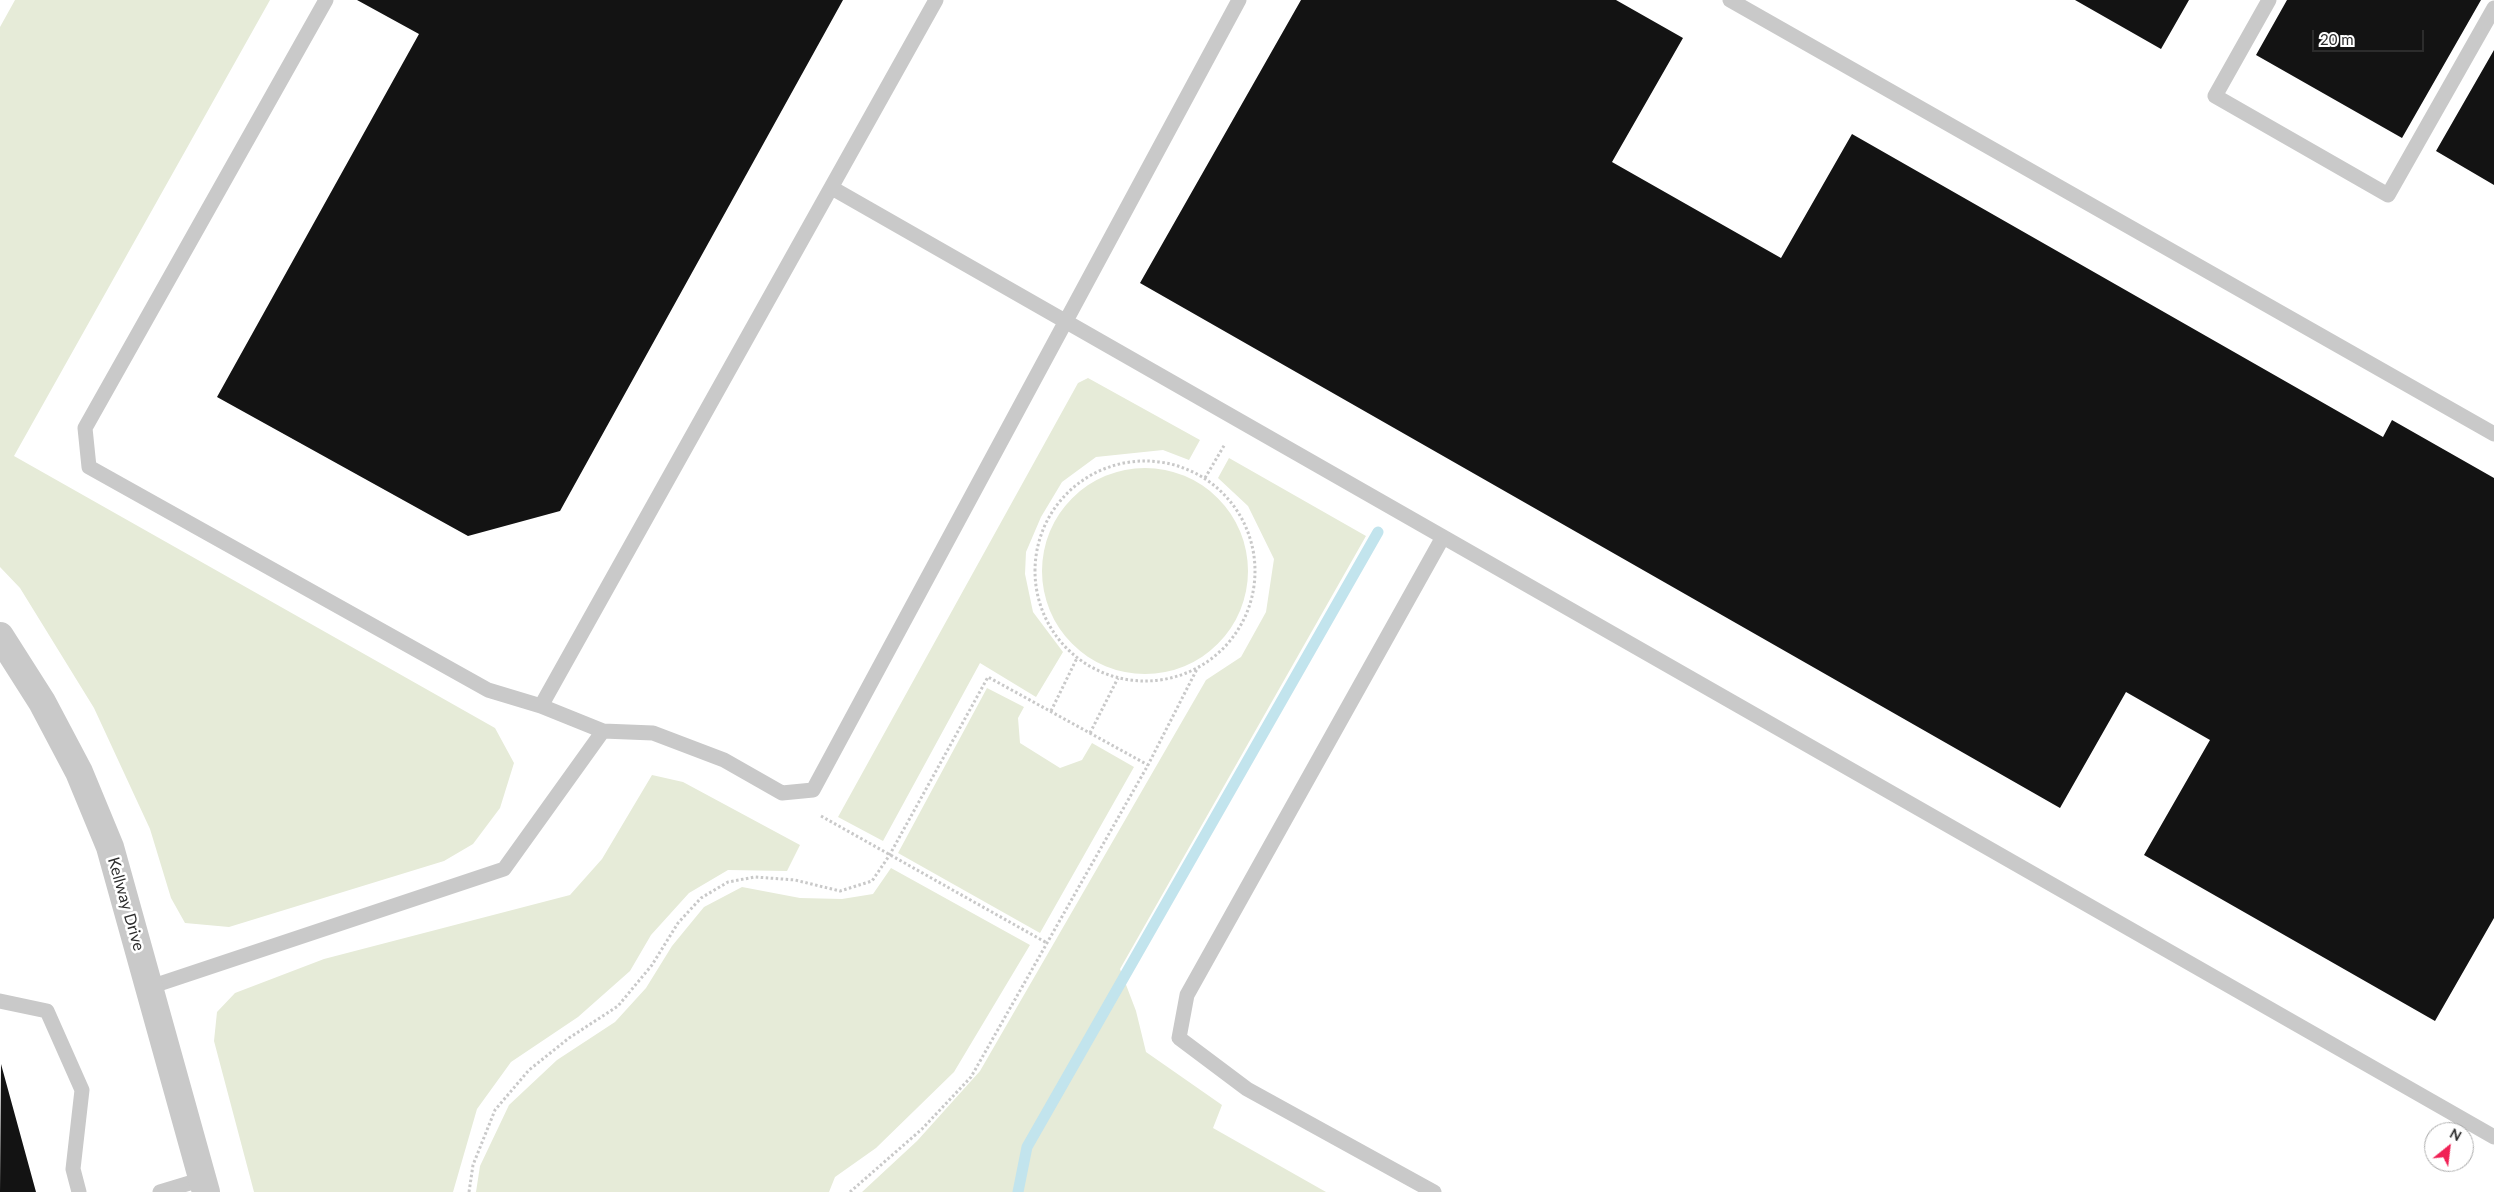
<!DOCTYPE html>
<html>
<head>
<meta charset="utf-8">
<style>
	body { margin:0 }
	#map { position:relative; width:2494px; height:1192px; overflow:hidden; background:#fff; font-family:Lato,sans-serif }
	canvas { display:block }
	.north { position:absolute; left:2424px; top:1122px; width:50px; height:50px; box-sizing:border-box; background:#fff; border:1px solid #ababab; border-radius:50%; rotate:29deg; font-size:14px; font-weight:700; line-height:20px; text-align:center; color:#2c2c2c }
	.north::after { content:''; display:block; margin:auto; width:18px; height:22px; background:#f02155; clip-path:polygon(50% 0,100% 100%,50% 72%,0 100%) }
	.scale { position:absolute; left:2312px; top:30px; width:112px; height:22px; box-sizing:border-box; border:2px solid #2c2c2c; border-top:0; padding-left:6px; font-size:15px; line-height:18px; white-space:nowrap; color:#2c2c2c; -webkit-text-stroke:4px #fff; paint-order:stroke }
</style>
</head>
<body>
<div id="map">
<canvas width="2494" height="1192"></canvas>
<div class="north">N</div>
<div class="scale">20 m</div>
</div>
<script>
const g = document.querySelector('canvas').getContext('2d');
g.lineJoin = 'round';
function fill(path, color) { g.fillStyle = color; g.fill(path, 'evenodd'); }
const poly = rows => new Path2D(rows.map(r => 'M' + r).join(''));
function strokePath(path, color, width, dash) { g.strokeStyle = color; g.lineWidth = width; g.lineCap = dash ? 'butt' : 'round'; g.setLineDash(dash || []); g.stroke(path); }
function write(font, color, halo, rows, align = 'center') {
  g.font = font + ' Lato,sans-serif'; g.lineWidth = 5; g.setLineDash([]); g.textBaseline = 'middle'; g.strokeStyle = halo; g.fillStyle = color; for (const [text, x, y, turn = 0] of rows) {
    g.save(); g.translate(x, y); g.rotate((+turn || 0) * Math.PI / 180); g.textAlign = isNaN(turn) ? turn : align; if (halo) g.strokeText(text, 0, 0); g.fillText(text, 0, 0); g.restore();
  }
}
fill(poly([
	[15,0,270,0,14,456,495,728,514,763,500,808,473,844,444,861,229,927,185,923,171,898,150,829,94,708,20,588,0,567,0,27],
	[1088,378,1200,440,1189,460,1163,450,1096,457,1062,482,1041,517,1026,552,1025,574,1033,612,1063,652,1036,697,980,663,883,841,838,817,1078,383],
	[1229,458,1366,536,1120,969,1136,1011,1146,1052,1222,1105,1213,1128,1326,1192,862,1192,917,1141,980,1071,1206,680,1241,657,1266,612,1274,559,1248,506,1218,478],
	'1042 571a103 103 0 1 1 206 0a103 103 0 1 1-206 0Z',
	[987,688,1024,707,1018,718,1020,743,1060,768,1082,760,1092,743,1134,767,1040,933,898,853],
	[652,775,683,782,800,845,787,871,728,870,689,893,651,935,630,971,578,1017,511,1062,477,1109,453,1192,254,1192,214,1041,217,1012,235,993,324,959,570,895,602,859],
	[891,868,1030,945,954,1072,876,1148,835,1177,829,1192,476,1192,480,1166,509,1105,557,1060,615,1022,646,988,672,946,704,907,742,887,800,898,842,899,873,894]
]), '#e6ebd8');
strokePath(poly([
	[1018,1192,1027,1147,1378,532]
]), '#c2e4ed', 11);
fill(poly([
	[357,0,843,0,560,511,468,536,217,397,419,34],
	[1301,0,1616,0,1683,38,1612,162,1781,258,1852,134,2383,437,2392,420,2494,478,2494,918,2435,1021,2144,855,2210,740,2126,692,2060,808,1140,283],
	[2075,0,2189,0,2161,49],
	[2287,0,2481,0,2402,138,2256,55],
	[2494,50,2494,185,2436,151],
	[1,1064,36,1192,0,1192]
]), '#131313');
strokePath(poly([
	'1035 571a110 110 0 1 1 220 0a110 110 0 1 1-220 0Z',
	[1205,478,1225,444],
	[1051,711,1077,658],
	[1090,733,1118,678],
	[821,816,1047,943],
	[469,1192,473,1165,495,1110,529,1070,569,1038,618,1006,652,965,678,923,701,898,728,882,755,877,795,880,840,891,872,881,889,856,988,677,1148,765],
	[850,1192,922,1129,971,1077,1148,765,1197,669]
]), '#c9c9c9', 3, [2.5, 2.5]);
strokePath(poly([
	[326,0,85,428,89,467,488,690,541,706],
	[1730,0,2494,434],
	[2269,0,2215,96,2388,195,2494,8],
	[832,188,2494,1137],
	[603,731,541,706,936,0],
	[150,987,504,869,603,731,653,733,724,760,782,793,813,790,1239,0],
	[0,1001,47,1011,82,1090,73,1169,79,1192],
	[160,1192,203,1179],
	[1434,1192,1247,1089,1179,1038,1187,995,1443,537]
]), '#c9c9c9', 15);
strokePath(poly([
	[0,636,42,702,79,772,110,847,206,1192]
]), '#c9c9c9', 28);
write('16px', '#2c2c2c', '#fff', [
	["Kellway Drive",126,904,74]
]);
</script>
</body>
</html>
